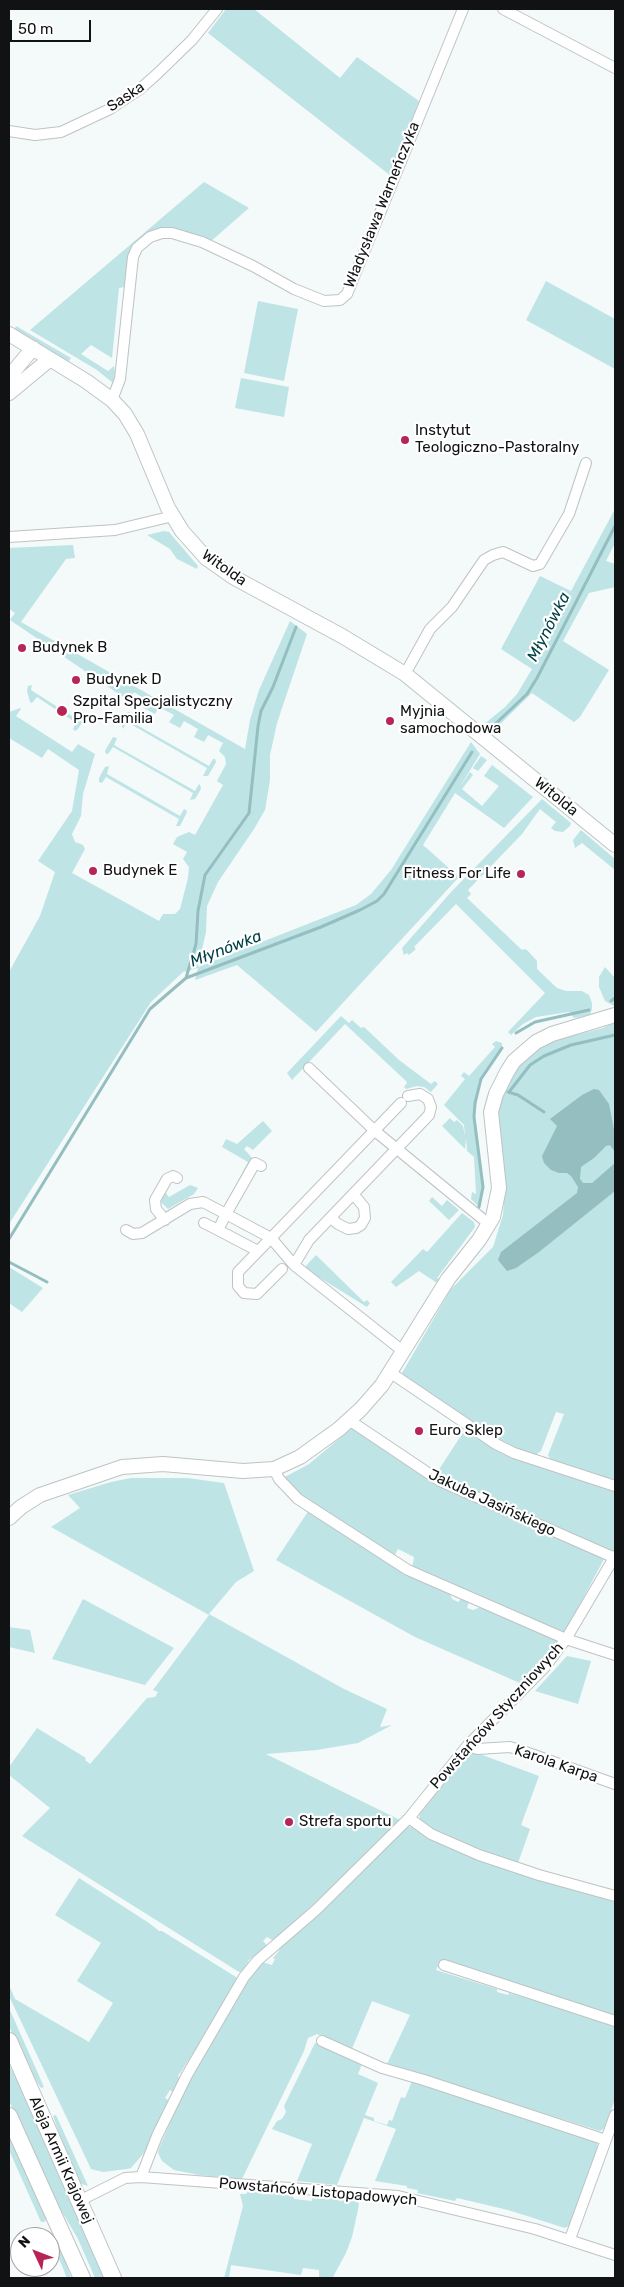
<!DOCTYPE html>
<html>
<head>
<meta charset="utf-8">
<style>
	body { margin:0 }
	#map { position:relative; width:624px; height:2287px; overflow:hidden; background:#f4f9f9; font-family:Rubik,sans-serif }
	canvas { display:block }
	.frame { position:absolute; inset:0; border:10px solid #111213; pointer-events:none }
	.north { position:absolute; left:10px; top:2227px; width:50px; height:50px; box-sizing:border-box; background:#fff; border:1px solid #a0a0a1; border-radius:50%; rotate:313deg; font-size:14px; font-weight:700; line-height:20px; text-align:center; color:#111213 }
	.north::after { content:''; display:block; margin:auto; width:18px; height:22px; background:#b52657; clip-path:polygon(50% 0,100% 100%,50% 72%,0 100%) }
	.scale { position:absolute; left:10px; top:20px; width:81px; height:22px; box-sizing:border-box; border:2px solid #111213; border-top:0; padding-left:6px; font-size:15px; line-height:18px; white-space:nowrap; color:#111213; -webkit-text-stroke:4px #fff; paint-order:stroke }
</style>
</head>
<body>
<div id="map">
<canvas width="624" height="2287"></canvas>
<div class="frame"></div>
<div class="north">N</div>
<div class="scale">50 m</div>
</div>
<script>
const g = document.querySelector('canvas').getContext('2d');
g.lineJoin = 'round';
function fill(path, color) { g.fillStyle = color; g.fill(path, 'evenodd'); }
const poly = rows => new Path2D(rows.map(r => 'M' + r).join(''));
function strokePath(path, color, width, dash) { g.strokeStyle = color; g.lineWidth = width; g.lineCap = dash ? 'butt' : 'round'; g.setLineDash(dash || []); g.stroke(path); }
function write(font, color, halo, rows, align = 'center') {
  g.font = font + ' Rubik,sans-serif'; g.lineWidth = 4.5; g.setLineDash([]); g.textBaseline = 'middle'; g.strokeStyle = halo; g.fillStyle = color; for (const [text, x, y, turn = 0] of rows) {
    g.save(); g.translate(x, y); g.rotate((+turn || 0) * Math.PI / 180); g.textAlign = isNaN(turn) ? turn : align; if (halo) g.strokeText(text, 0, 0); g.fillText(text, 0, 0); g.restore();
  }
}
fill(poly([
	[226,9,254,9,340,78,357,57,419,101,391,176,208,33],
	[204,182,249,208,210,242,181,232,146,236,125,287,119,288,112,358,91,345,81,354,108,371,114,366,115,373,113,383,97,370,30,330],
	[546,281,615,319,615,369,526,320],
	[258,301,298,309,284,381,244,373],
	[16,326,71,358,68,362,14,331],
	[241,378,289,387,284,417,235,408],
	[615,509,615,543,606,561,615,564,615,587,589,593,563,641,609,670,580,717,574,722,532,693,492,732,483,725,505,707,517,694,532,669,501,649,540,576,571,591],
	[164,531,169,532,198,566,197,569,177,559,170,549,147,535],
	[73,545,75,558,66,559,21,622,245,749,250,720,259,690,290,621,307,634,277,723,270,755,270,780,265,810,254,829,218,882,207,906,206,932,198,967,356,905,371,894,391,870,471,742,480,754,459,788,481,756,487,760,478,771,473,768,470,772,473,775,462,789,482,806,499,786,484,776,492,765,533,797,504,828,455,793,423,845,459,877,316,1032,237,965,195,980,198,968,183,972,151,1002,9,1224,9,972,40,916,55,872,38,861,72,811,79,770,48,749,42,758,9,738,9,712,20,708,21,709,16,716,72,752,78,744,95,754,83,794,81,816,72,834,75,842,83,845,85,849,72,873,159,921,163,914,175,914,180,909,188,878,189,867,183,859,187,852,173,844,177,837,189,832,195,835,223,785,217,781,226,764,225,757,219,751,223,743,208,735,204,742,194,737,198,729,184,721,180,728,169,722,174,715,159,707,155,714,144,708,148,701,134,692,130,700,126,699,10,620,15,613,9,609,9,548],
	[32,685,31,690,78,720,81,717,83,721,78,729,75,731,73,729,76,723,37,697,32,703,30,702,27,691,28,686],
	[128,712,132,713,128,720,209,766,213,759,215,759,216,762,208,776,203,776,207,768,127,722,123,729,121,723],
	[113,737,117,738,114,745,195,791,199,784,200,785,201,789,195,799,190,800,193,793,113,747,108,754,106,754,105,751],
	[109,766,107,774,180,816,184,809,186,810,187,812,180,826,176,826,179,819,106,777,102,783,99,782,99,778,105,767],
	[542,799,571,823,570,826,563,832,555,831,551,828,556,822,540,809,522,834,468,890,471,894,467,898,522,950,524,949,527,950,537,961,537,969,557,988,566,991,582,991,589,995,592,1003,592,1009,590,1015,574,1018,569,1012,536,1017,523,1024,511,1035,508,1032,545,993,456,904,414,947,416,949,409,955,407,953,404,955,402,948,452,891],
	[581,830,615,859,615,870,582,843,575,848,573,840],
	[605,967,615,978,614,1006,605,1001,599,987,599,977],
	[341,1016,349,1023,352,1020,361,1028,364,1027,399,1060,431,1084,435,1081,438,1084,431,1092,424,1087,417,1086,406,1089,404,1087,407,1083,406,1081,345,1024,292,1080,287,1073],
	[615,1022,615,1479,610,1480,552,1462,548,1455,564,1414,556,1412,541,1451,534,1456,517,1450,487,1434,486,1429,479,1424,474,1424,406,1378,402,1373,451,1289,493,1247,503,1215,505,1188,498,1113,501,1099,515,1070,525,1059,544,1045,560,1039,603,1028],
	[496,1041,502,1043,502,1048,481,1079,474,1117,483,1187,479,1207,471,1199,472,1192,476,1194,474,1157,467,1151,466,1138,465,1149,442,1126,450,1118,454,1122,457,1120,463,1126,465,1136,464,1125,444,1105,465,1079,461,1076,464,1072,469,1076,495,1047,492,1044],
	[263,1121,272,1131,253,1150,247,1146,244,1149,254,1160,235,1196,231,1194,248,1162,222,1147,226,1139,237,1144],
	[190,1185,198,1188,194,1194,168,1209,159,1200,164,1191,169,1197],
	[432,1197,442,1206,447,1200,459,1210,449,1220,429,1201],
	[462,1213,474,1222,475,1227,437,1278,440,1279,437,1283,419,1271,396,1287,391,1282,423,1249,427,1252],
	[316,1255,364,1302,367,1300,370,1303,367,1307,304,1268],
	[9,1267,43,1288,22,1312,9,1303],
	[352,1428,431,1480,541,1530,540,1533,552,1538,553,1536,604,1559,564,1634,412,1569,414,1557,398,1549,394,1557,304,1499,283,1478,309,1464],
	[466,1428,615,1491,615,1550,607,1553,436,1474],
	[131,1478,187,1478,224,1483,254,1571,236,1582,209,1614,344,1689,387,1709,380,1727,392,1725,358,1743,317,1750,266,1754,400,1820,359,1862,274,1941,267,1937,263,1941,266,1944,265,1948,249,1960,244,1971,239,1972,22,1836,50,1808,9,1775,9,1767,37,1728,86,1758,85,1760,90,1764,147,1698,155,1697,158,1692,153,1690,209,1615,51,1527,80,1508,68,1495,111,1482],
	[309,1510,328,1525,329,1523,450,1594,452,1599,458,1602,461,1599,469,1602,467,1608,473,1610,481,1607,556,1638,559,1642,522,1684,415,1637,276,1560],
	[83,1599,174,1648,145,1685,52,1659],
	[9,1627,30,1630,35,1653,9,1647],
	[567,1656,591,1661,578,1704,535,1691],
	[466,1752,477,1753,539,1776,521,1825,530,1829,518,1863,446,1839,420,1822,419,1812],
	[413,1826,435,1839,615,1899,614,2018,439,1964,436,1970,497,1989,497,1992,508,1995,509,1993,615,2025,615,2099,605,2128,600,2131,387,2064,410,2015,372,2001,351,2051,317,2034,308,2038,304,2051,242,2179,199,2175,174,2170,162,2161,158,2153,159,2148,193,2071,246,1982,262,1962,272,1965,275,1959,273,1958,279,1951,279,1947,402,1828],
	[79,1878,149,1923,159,1931,162,1931,236,1977,238,1980,206,2034,178,2076,180,2079,173,2092,170,2090,165,2098,170,2101,144,2153,131,2168,127,2169,103,2172,91,2169,9,1996,9,1985,15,1999,89,2042,113,2003,77,1981,101,1943,55,1915],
	[9,2008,44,2087,41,2088,28,2068,17,2045,9,2026],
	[315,2043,362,2064,358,2074,378,2083,365,2115,374,2118,374,2121,387,2125,389,2120,392,2121,401,2097,405,2098,412,2081,596,2141,599,2149,572,2224,565,2228,508,2210,457,2198,455,2201,417,2193,418,2190,407,2188,407,2186,375,2181,396,2129,364,2118,337,2185,297,2181,312,2144,272,2129,277,2121,282,2119,286,2112,284,2106],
	[9,2065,30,2103,107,2278,95,2278,78,2239,50,2191,11,2105,9,2100],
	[56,2115,88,2186,79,2183,68,2160,53,2116],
	[9,2130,47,2219,44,2222,41,2222,9,2150],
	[248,2191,262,2192,263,2196,264,2191,291,2192,294,2199,312,2201,312,2195,354,2197,358,2200,359,2205,352,2237,346,2253,333,2277,319,2278,319,2270,303,2268,301,2275,231,2265,229,2278,224,2278,243,2206,240,2194,246,2194],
	[46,2233,54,2236,58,2240,71,2278,67,2278,50,2237]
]), '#bee4e6');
fill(poly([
	[594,1089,599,1090,609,1104,615,1135,615,1152,610,1145,606,1146,594,1158,581,1167,580,1179,583,1183,592,1183,615,1163,615,1191,539,1252,516,1268,507,1271,498,1260,501,1252,577,1193,578,1187,571,1176,567,1173,559,1173,551,1170,544,1163,542,1156,557,1126,550,1119,582,1095]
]), '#95bec1');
strokePath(poly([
	[490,729,527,694,537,678,615,526],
	[186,978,196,944,198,911,205,875,249,813,258,726,261,711,273,687,296,627],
	[611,1001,615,998],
	[516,1033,535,1022,589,1010],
	[508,1092,518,1095,544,1112],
	[509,1092,530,1065,544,1056,571,1045,615,1035],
	[479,1207,483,1187,474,1117,475,1103,481,1079,502,1048],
	[9,1239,150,1009,186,978,321,927,360,910,377,901,384,894,472,752],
	[9,1262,47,1282]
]), '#95bec1', 3);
const street = poly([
	[503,9,615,68],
	[9,131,35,135,61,132,110,109,140,89,157,74,192,40,217,9],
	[112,400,120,379,133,257,137,248,150,237,162,233,172,233,202,242,253,266,294,289,324,301,340,300,347,294,463,9],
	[9,537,115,530,173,516],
	[405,674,430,629,452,607,484,560,493,555,503,552,533,566,540,564,569,514,586,463],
	[309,1068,375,1131,490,1225],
	[401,1103,271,1238,294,1265,309,1240,429,1115,431,1107,428,1099,420,1094,408,1096],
	[261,1166,255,1163,226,1214,271,1238,238,1272,238,1286,244,1293,257,1294,282,1269],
	[331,1218,338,1224,348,1229,356,1228,361,1225,365,1218,364,1207,354,1195],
	[165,1220,156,1209,155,1200,167,1179,173,1176,177,1178],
	[204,1223,218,1230],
	[126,1230,133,1234,142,1233,190,1204,203,1202,226,1214,218,1230,258,1251],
	[294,1265,404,1352],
	[391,1373,496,1444,514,1453,615,1486],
	[349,1420,440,1481,615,1558],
	[274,1469,279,1479,298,1499,408,1570,566,1639,615,1655],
	[468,1745,477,1749,510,1747,520,1750,615,1784],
	[409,1818,431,1834,479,1855,539,1875,615,1896],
	[444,1965,615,2021],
	[322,2041,382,2068,424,2080,606,2140],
	[141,2177,157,2136,187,2075,244,1977,258,1960,316,1910,409,1818,468,1745,545,1667,566,1639,615,1556],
	[79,2201,125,2178,141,2177,398,2196,535,2229,615,2255],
	[570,2239,615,2115]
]);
const secondary = poly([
	[9,334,86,381,112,400,125,414,137,434,168,508,182,531,206,558,233,577,342,636,405,674,615,845],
	[9,377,33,348],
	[9,393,50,359],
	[9,1518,21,1507,40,1495,122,1467,163,1464,243,1471,274,1469,300,1457,339,1429,361,1409,382,1385,448,1279,479,1240,493,1217,499,1188,491,1112,496,1094,507,1072,514,1061,536,1042,552,1034,615,1015]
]);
const primary = poly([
	[9,2041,113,2278],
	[9,2116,82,2278]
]);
strokePath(street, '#bec3c3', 12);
strokePath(secondary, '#bec3c3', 16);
strokePath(primary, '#bec3c3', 18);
strokePath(street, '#fff', 10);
strokePath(secondary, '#fff', 14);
strokePath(primary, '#fff', 16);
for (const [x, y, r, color] of [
	[405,440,5,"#b52657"],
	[22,648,5,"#b52657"],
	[76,680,5,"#b52657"],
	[62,711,6,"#b52657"],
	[390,721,5,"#b52657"],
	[93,871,5,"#b52657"],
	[521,874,5,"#b52657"],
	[419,1431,5,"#b52657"],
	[289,1822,5,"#b52657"]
]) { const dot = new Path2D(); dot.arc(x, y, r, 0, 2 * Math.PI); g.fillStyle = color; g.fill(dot); strokePath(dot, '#fff', 2); }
write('15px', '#111213', '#fff', [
	["Saska",126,97,-34],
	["Władysława Warneńczyka",382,205,-68],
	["Witolda",224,568,35],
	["Witolda",556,797,39],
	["Jakuba Jasińskiego",492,1503,25],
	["Powstańców Styczniowych",497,1716,-48],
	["Karola Karpa",556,1764,19],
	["Aleja Armii Krajowej",61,2160,66],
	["Powstańców Listopadowych",318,2192,5]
]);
write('15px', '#111213', '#fff', [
	["Instytut",415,431],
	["Teologiczno-Pastoralny",415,448],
	["Budynek B",32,648],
	["Budynek D",86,680],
	["Szpital Specjalistyczny",73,702],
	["Pro-Familia",73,719],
	["Myjnia",400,712],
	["samochodowa",400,729],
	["Budynek E",103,871],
	["Fitness For Life",511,874,"right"],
	["Euro Sklep",429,1431],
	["Strefa sportu",299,1822]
], 'left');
write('italic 16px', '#004246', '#fff', [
	["Młynówka",549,627,-63],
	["Młynówka",226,949,-21]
]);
</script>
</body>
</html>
